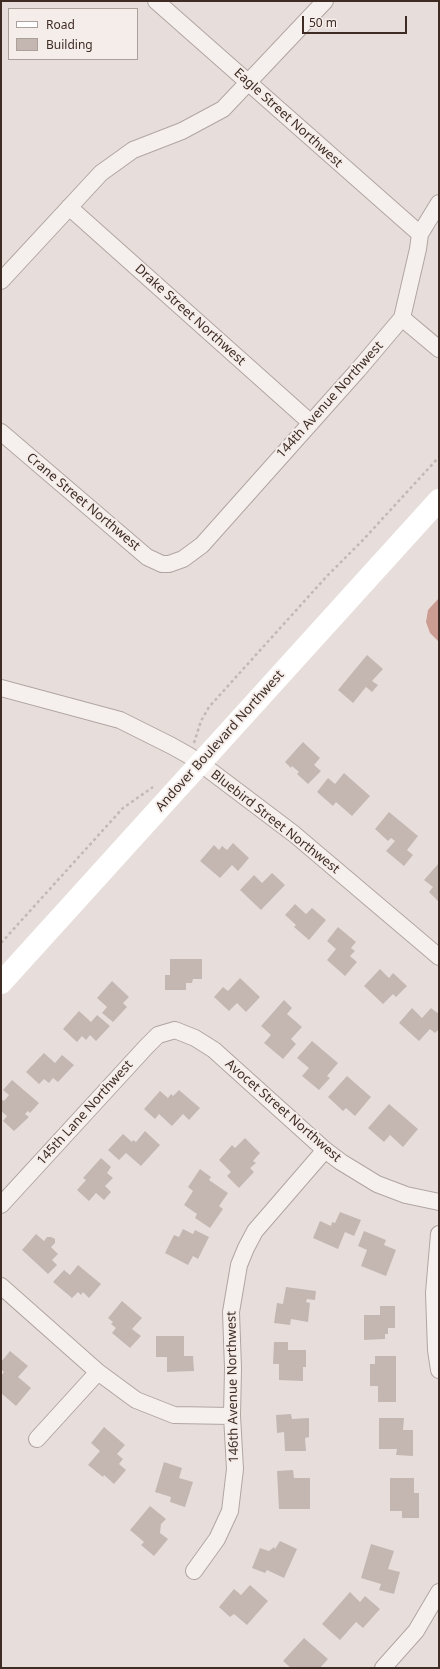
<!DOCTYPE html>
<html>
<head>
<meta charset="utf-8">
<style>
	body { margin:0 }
	#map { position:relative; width:440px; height:1669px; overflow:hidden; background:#e7dedb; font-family:"Noto Sans",sans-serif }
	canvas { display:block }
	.frame { position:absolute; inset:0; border:2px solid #3e2c24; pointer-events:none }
	.legend { position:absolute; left:8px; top:8px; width:130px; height:52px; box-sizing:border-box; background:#f5edea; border:1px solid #aca09b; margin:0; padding:5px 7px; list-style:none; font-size:12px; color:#3e2c24 }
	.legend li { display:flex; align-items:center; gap:8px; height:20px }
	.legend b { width:20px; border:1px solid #aca09b }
	.scale { position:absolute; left:302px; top:16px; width:105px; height:18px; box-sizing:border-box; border:2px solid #3e2c24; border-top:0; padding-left:5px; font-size:12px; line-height:14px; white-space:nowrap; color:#3e2c24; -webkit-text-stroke:3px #f5edea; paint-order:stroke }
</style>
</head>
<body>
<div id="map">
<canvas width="440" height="1669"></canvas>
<div class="frame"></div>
<ul class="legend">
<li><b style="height:5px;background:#fff"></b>Road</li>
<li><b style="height:11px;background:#c4b7b2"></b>Building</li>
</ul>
<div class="scale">50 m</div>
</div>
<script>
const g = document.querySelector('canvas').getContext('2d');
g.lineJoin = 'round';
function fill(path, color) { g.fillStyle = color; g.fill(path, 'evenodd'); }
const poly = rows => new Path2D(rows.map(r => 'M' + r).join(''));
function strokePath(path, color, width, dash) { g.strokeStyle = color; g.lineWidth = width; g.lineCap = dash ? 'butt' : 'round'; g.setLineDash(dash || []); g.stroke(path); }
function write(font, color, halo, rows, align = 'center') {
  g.font = font + ' "Noto Sans",sans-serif'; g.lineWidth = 4; g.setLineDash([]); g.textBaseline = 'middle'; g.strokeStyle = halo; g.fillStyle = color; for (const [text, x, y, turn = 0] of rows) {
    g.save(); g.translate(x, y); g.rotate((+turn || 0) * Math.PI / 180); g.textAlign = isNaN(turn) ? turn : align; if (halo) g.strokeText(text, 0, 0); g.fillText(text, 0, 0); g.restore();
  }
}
fill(poly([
	[439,598,439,642,430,633,426,622,428,610]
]), '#cb9c91');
fill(poly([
	[367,655,383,669,372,681,378,685,372,692,366,687,353,703,338,690],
	[303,742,320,758,314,765,321,771,308,784,297,774,299,772,292,766,291,768,285,762],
	[344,773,370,796,352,816,336,802,333,806,317,792,328,778,335,784],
	[389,812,418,836,407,850,413,855,404,866,386,851,395,841,391,838,388,841,375,829],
	[233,843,249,858,238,871,232,865,220,878,200,861,214,845,219,850,222,846,227,850],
	[439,863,439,902,429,892,433,887,424,880],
	[272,873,285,885,261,910,240,890,254,875,262,883],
	[295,904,306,914,312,908,326,920,309,940,294,927,296,925,285,915],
	[338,927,356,942,351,948,355,951,350,956,357,962,345,976,327,960,336,949,327,941],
	[170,959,202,959,202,979,193,979,192,983,186,983,186,990,165,990,165,975,170,975],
	[380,969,389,978,393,973,407,986,396,997,393,994,383,1004,364,986],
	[240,978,260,997,246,1012,237,1003,229,1011,214,997,223,987,228,991],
	[112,981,129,997,123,1003,127,1007,113,1022,102,1013,107,1007,97,998],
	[284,1000,292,1008,287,1014,302,1027,291,1039,296,1044,283,1059,264,1043,271,1035,261,1026],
	[412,1008,422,1018,431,1008,439,1014,439,1029,435,1033,430,1029,419,1041,399,1023],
	[79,1011,91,1022,97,1015,110,1026,96,1041,90,1035,86,1040,82,1036,77,1042,63,1029],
	[312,1041,338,1063,327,1076,330,1078,319,1090,302,1076,309,1068,297,1058],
	[44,1053,55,1063,62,1055,74,1065,58,1082,53,1078,49,1083,44,1079,39,1084,26,1072],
	[347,1076,371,1097,355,1116,346,1108,343,1111,328,1097],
	[12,1080,39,1103,30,1113,28,1111,25,1114,29,1117,14,1131,3,1121,7,1116,1,1111,1,1099,4,1101,9,1095,3,1090],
	[179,1090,200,1108,189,1120,183,1114,172,1126,159,1114,155,1119,144,1109,160,1091,168,1098,171,1094,173,1096],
	[389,1104,418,1129,403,1147,390,1135,384,1142,368,1128],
	[145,1131,160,1145,141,1166,126,1153,119,1160,108,1150,123,1134,132,1142,133,1140,136,1142],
	[245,1138,260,1153,253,1161,256,1163,250,1168,254,1172,239,1188,227,1176,231,1172,219,1160,232,1145,235,1148],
	[101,1158,111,1167,107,1173,113,1178,105,1186,111,1192,104,1200,96,1193,89,1201,77,1190,86,1180,83,1178],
	[200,1169,211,1177,209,1180,228,1193,219,1206,223,1209,210,1228,195,1218,197,1214,184,1205,193,1191,188,1187],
	[340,1212,361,1220,354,1236,345,1232,338,1249,313,1238,320,1221,331,1226,332,1222,335,1223],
	[183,1229,193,1234,195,1230,209,1237,198,1259,193,1256,188,1265,165,1253,174,1235,179,1237],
	[364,1231,386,1240,384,1245,396,1250,386,1276,361,1266,367,1250,358,1246],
	[36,1234,44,1241,47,1237,51,1237,55,1239,55,1243,51,1247,58,1254,52,1260,57,1265,48,1274,22,1250],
	[78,1265,101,1284,89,1298,83,1292,81,1295,78,1292,72,1298,53,1282,64,1270,70,1275],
	[286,1287,316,1291,315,1300,307,1299,306,1302,310,1303,308,1322,291,1319,290,1325,274,1323,277,1303,283,1304],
	[122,1301,142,1318,132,1329,141,1336,130,1348,112,1333,116,1328,111,1324,113,1322,108,1318],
	[380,1306,395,1306,395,1328,388,1328,388,1334,385,1334,385,1339,364,1340,364,1315,380,1315],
	[156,1336,184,1336,184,1356,193,1356,194,1371,167,1372,167,1357,156,1357],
	[274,1342,288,1342,288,1350,306,1350,306,1367,303,1367,303,1381,279,1380,279,1364,273,1364],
	[10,1351,28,1366,18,1377,31,1388,16,1406,1,1393,1,1376,4,1372,1,1369,1,1362],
	[375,1356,396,1356,396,1402,378,1402,378,1386,370,1386,370,1364,375,1364],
	[291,1414,292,1419,309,1418,309,1437,305,1438,306,1451,285,1451,284,1432,277,1433,276,1415],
	[379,1418,404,1418,403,1430,413,1430,413,1456,396,1455,397,1449,379,1449],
	[104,1427,125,1445,117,1454,123,1459,119,1464,126,1470,114,1484,104,1475,103,1477,88,1465,100,1451,91,1443],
	[164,1462,182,1468,179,1478,193,1482,185,1507,170,1502,171,1497,155,1492],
	[293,1470,294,1478,310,1478,310,1509,279,1509,277,1471],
	[390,1478,414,1478,414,1493,419,1493,419,1518,402,1518,402,1511,390,1511],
	[150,1506,166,1519,161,1524,160,1533,168,1539,154,1556,141,1545,144,1542,130,1530],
	[280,1541,297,1549,284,1578,267,1570,265,1573,252,1568,260,1548,269,1551,274,1547,275,1549],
	[371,1544,394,1551,388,1569,400,1572,394,1594,379,1590,381,1584,361,1578],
	[250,1585,268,1601,247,1625,234,1614,230,1617,219,1607,234,1589,241,1595],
	[350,1592,360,1602,365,1596,380,1609,363,1628,356,1622,340,1640,322,1624],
	[304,1638,328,1659,320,1668,291,1668,283,1661]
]), '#c4b7b2');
const street = poly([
	[156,1,420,234],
	[69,207,311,423],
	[1,281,101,173,133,150,182,131,223,109,325,1],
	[402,318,439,349],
	[1,432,147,557,162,564,169,564,183,559,202,545,358,370,402,318,418,249,420,234,439,203],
	[1,688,120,720,172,746,188,755,200,763,294,834,439,957],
	[1,1205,146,1047,158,1035,175,1030,195,1038,214,1050,325,1150,341,1162,377,1184,406,1195,439,1202],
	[439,1234,434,1293,436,1350,439,1370],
	[1,1286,98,1372,136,1400,174,1415,232,1416],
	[37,1439,98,1372],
	[194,1571,217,1539,230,1511,235,1469,232,1416,233,1368,231,1312,239,1265,246,1248,255,1231,325,1150],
	[383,1668,416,1631,439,1592]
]);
strokePath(street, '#b1a5a0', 18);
strokePath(poly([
	[194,743,201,721,209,707,327,576,363,540,439,457],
	[1,943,123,808,153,787]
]), '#c2b9b5', 2.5, [3, 3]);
strokePath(street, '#f5f0ee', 16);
strokePath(poly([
	[1,983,439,500]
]), '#fff', 22);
write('13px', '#3e2c24', '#f5edea', [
	["Eagle Street Northwest",288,118,42],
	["Drake Street Northwest",190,315,42],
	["144th Avenue Northwest",330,400,-48],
	["Crane Street Northwest",83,502,40],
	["Andover Boulevard Northwest",220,741,-48],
	["Bluebird Street Northwest",275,822,38],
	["Avocet Street Northwest",283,1111,41],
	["145th Lane Northwest",85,1113,-48],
	["146th Avenue Northwest",233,1387,-91]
]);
</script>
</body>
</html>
